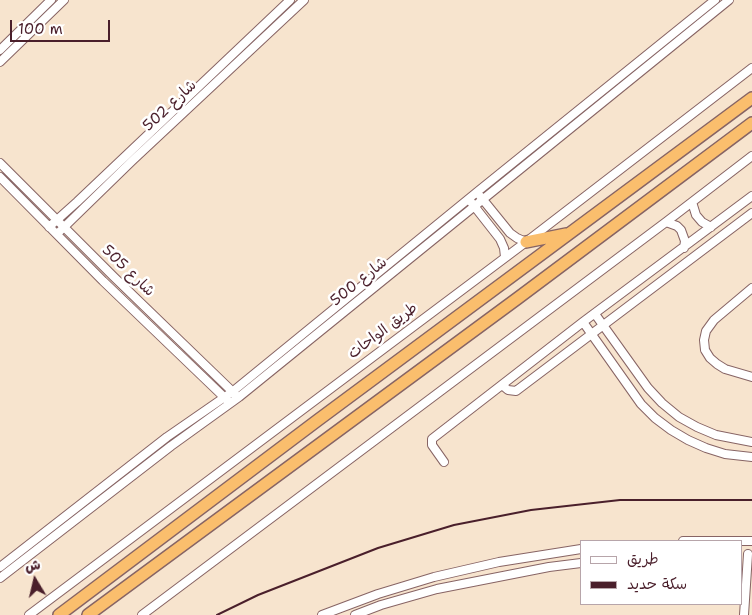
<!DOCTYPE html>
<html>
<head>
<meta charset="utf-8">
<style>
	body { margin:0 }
	#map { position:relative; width:752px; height:615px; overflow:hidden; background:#f7e4ce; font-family:"Shantell Sans","Playpen Sans Arabic",sans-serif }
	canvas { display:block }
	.legend { position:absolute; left:580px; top:540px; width:162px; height:65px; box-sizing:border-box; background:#fff; border:1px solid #b7a5aa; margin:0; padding:6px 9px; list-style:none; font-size:15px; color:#4a1f2b }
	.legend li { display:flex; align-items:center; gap:10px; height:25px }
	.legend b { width:25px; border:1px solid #b7a5aa }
	.north { position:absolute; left:10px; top:555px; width:50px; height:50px; -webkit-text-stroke:4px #fff; paint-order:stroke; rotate:351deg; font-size:14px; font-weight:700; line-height:20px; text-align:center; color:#4a1f2b }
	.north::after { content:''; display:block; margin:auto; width:18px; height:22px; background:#4a1f2b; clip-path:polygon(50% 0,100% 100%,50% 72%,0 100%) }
	.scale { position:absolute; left:10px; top:20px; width:100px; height:22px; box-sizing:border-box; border:2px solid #4a1f2b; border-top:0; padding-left:6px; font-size:15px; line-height:18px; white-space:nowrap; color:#4a1f2b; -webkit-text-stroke:4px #fff; paint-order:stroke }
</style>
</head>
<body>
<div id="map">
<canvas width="752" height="615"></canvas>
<ul class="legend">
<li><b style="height:6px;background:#fff"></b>طريق</li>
<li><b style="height:6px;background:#4a1f2b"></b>سكة حديد</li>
</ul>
<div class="north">ش</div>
<div class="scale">100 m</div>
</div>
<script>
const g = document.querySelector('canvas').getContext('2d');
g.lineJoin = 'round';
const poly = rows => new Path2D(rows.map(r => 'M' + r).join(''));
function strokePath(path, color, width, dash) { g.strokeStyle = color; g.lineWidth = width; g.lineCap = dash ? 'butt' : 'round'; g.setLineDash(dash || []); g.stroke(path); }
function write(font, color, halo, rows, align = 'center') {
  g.font = font + ' "Shantell Sans","Playpen Sans Arabic",sans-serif'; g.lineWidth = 5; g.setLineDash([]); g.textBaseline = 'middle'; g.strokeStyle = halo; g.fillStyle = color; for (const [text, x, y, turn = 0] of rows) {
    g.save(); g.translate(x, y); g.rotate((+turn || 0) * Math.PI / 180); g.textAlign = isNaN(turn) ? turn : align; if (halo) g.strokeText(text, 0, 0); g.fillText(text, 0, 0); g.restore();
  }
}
const minor = poly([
	[0,50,51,0],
	[0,62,64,0],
	[0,163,114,277,235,394],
	[0,177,103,281,227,400],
	[480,196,510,233,517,238,526,242],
	[471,202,500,239,504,248,505,257],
	[692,202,696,215,702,222,711,227],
	[666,222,677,226,681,230,685,241,684,248],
	[49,227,77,202,290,0],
	[57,234,132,161,304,0],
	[752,288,714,320,706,331,704,340,705,350,710,358,717,364,725,369,752,377],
	[595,314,648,388,662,403,679,417,697,427,716,435,752,442],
	[583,322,641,404,655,418,671,430,688,440,706,448,725,454,752,457],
	[502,385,508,390,516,391,752,213],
	[444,462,432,445,432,439,583,322,752,196],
	[683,541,752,541],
	[0,567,167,437,232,392,477,192,715,0],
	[0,578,171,446,239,397,729,0],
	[29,615,526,242,752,68],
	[142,615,666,222,752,156],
	[322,615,378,594,434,577,499,562,581,549],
	[355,615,381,605,437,589,549,567,581,563],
	[744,615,748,554]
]);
const highway = poly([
	[526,242,566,234],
	[59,615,318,420,752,98],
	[88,615,518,298,752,123]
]);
strokePath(minor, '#876464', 10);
strokePath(highway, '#876464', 14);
strokePath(minor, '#fff', 8);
strokePath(highway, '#fabe6d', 11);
strokePath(poly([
	[217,615,258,595,378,548,454,525,531,510,620,500,752,500]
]), '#4a1f2b', 2);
write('15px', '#4a1f2b', '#fff', [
	["شارع 502",170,106,-43],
	["شارع 505",128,271,44],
	["شارع 500",359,282,-39],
	["طريق الواحات",383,331,-37]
]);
</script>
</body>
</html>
